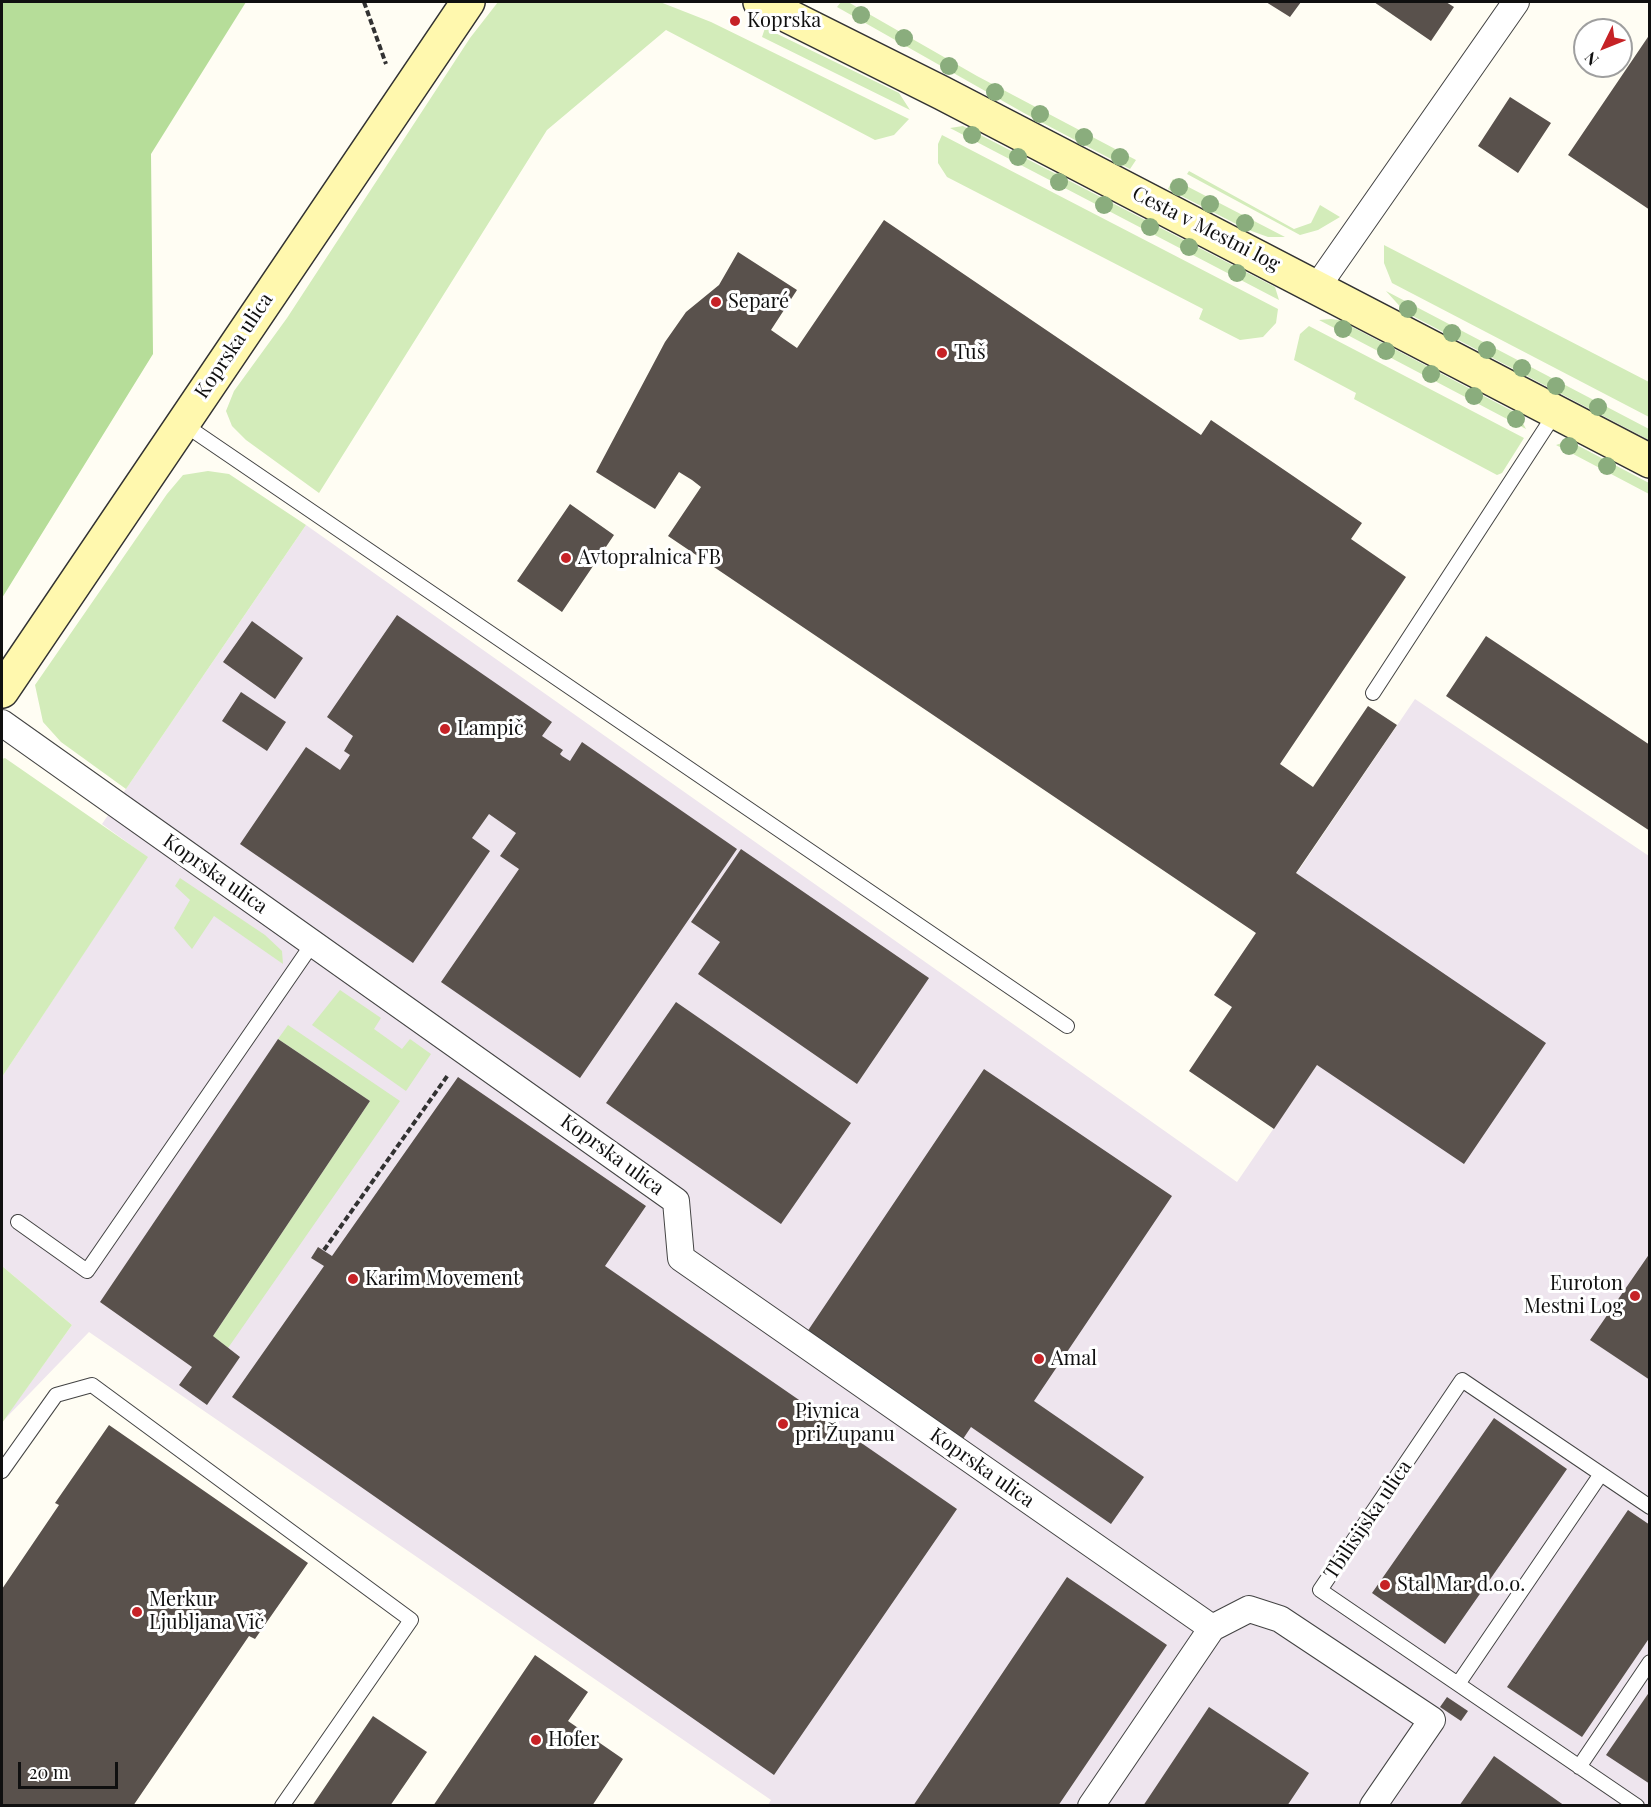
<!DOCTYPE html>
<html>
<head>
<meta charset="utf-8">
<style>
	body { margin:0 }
	#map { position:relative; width:1651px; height:1807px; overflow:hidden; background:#fffdf3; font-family:"Playfair Display",serif }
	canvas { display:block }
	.frame { position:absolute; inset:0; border:3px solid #101010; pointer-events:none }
	.north { position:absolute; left:1573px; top:18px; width:60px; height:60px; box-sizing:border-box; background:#fff; border:2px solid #9f9f9f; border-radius:50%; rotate:227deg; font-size:16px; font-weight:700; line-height:24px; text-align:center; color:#101010 }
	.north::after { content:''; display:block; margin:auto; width:21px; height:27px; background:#c62226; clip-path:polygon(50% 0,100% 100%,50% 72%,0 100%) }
	.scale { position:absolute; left:18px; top:1762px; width:100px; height:27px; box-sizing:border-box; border:3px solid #101010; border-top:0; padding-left:8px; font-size:18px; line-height:21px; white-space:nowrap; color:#101010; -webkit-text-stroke:4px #fff; paint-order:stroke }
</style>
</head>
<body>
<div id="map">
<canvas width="1651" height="1807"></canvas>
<div class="frame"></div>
<div class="north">N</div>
<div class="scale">20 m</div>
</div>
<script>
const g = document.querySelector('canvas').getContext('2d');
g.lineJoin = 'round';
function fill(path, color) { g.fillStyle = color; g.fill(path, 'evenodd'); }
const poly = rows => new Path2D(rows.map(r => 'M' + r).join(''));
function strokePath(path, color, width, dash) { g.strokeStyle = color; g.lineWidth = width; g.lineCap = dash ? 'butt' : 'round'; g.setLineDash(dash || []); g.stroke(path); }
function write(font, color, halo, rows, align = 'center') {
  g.font = font + ' "Playfair Display",serif'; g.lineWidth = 6; g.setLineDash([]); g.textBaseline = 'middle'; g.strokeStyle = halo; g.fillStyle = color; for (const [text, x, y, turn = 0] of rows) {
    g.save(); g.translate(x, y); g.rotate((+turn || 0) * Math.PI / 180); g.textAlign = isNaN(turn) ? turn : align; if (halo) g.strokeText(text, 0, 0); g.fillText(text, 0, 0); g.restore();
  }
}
fill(poly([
	[306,525,1237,1182,1317,1065,1214,995,1415,699,1649,856,1649,1805,768,1805,771,1800,89,1332,3,1421,72,1325,2,1266,2,1077,147,857,102,824]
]), '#eee5ee');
fill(poly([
	[498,2,660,2,711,22,909,119,894,135,875,140,666,30,547,130,319,493,246,440,232,426,226,411,234,391,287,318,470,38],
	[841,2,848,2,977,76,1136,160,1130,169,1024,113,837,7],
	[765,28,899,93,910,110,762,37],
	[963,126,1275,287,1279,300,950,128],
	[942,135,1278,309,1276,323,1263,337,1240,340,1199,319,1203,309,947,177,938,163,938,144],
	[1189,171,1294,229,1311,223,1320,205,1340,217,1318,230,1300,235,1187,174],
	[1173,179,1285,237,1268,237,1246,229,1168,189],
	[1384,245,1649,382,1649,417,1392,283,1384,263],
	[1386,291,1649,429,1649,440,1405,312],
	[1331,319,1339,320,1518,414,1526,429,1319,320],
	[1309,326,1524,438,1502,473,1497,475,1354,399,1356,393,1294,360,1300,334],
	[1565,442,1573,443,1649,483,1649,494,1556,445],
	[208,471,229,474,306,525,126,789,61,742,43,722,35,685,167,494,183,475],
	[5,758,148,857,2,1077,2,759],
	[180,878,265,935,282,951,283,964,214,916,192,949,174,928,190,900,175,886],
	[340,990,381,1018,374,1029,402,1049,410,1039,431,1054,406,1091,312,1025],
	[288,1025,400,1101,228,1348,213,1336,370,1101,278,1039],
	[2,1266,72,1325,2,1423]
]), '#d3ecba');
fill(poly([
	[2,2,246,2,151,154,153,354,2,598]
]), '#b6dd99');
fill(poly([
	[1266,2,1301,2,1290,17],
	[1374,2,1446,2,1454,7,1431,41],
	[1650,34,1650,210,1568,155],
	[1510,97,1551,123,1518,173,1478,146],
	[884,220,1201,435,1211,420,1362,523,1351,539,1406,577,1280,764,1313,787,1368,706,1397,725,1296,873,1546,1043,1464,1164,1317,1065,1274,1129,1189,1071,1232,1007,1214,995,1256,933,668,536,701,487,692,480,679,472,655,509,596,472,665,342,686,312,719,285,738,252,797,290,771,330,797,348],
	[570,504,614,535,562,612,517,581],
	[397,615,552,722,542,736,563,750,560,754,562,756,570,761,582,742,737,849,580,1078,441,982,519,869,500,856,516,833,489,814,472,838,490,851,413,963,240,844,306,747,340,770,350,755,344,751,353,736,327,717],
	[252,621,303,658,275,699,223,662],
	[1486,636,1650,745,1650,831,1446,696],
	[241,692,286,722,267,751,222,721],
	[741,849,929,978,857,1084,698,974,720,942,691,922],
	[676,1002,851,1123,781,1224,606,1103],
	[278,1039,370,1101,213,1336,240,1357,207,1405,179,1385,192,1367,100,1302],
	[984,1069,1172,1196,1034,1401,1144,1477,1111,1524,971,1427,961,1442,805,1335],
	[458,1077,646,1206,605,1266,957,1509,774,1775,232,1397,324,1266,311,1258,318,1247,332,1256],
	[1650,1253,1650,1380,1590,1340],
	[1494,1418,1567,1469,1445,1644,1372,1593],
	[109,1425,308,1563,255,1639,249,1636,133,1806,2,1806,2,1589,59,1505,55,1503],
	[1628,1510,1650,1525,1650,1637,1582,1737,1507,1687],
	[1067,1577,1167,1645,1058,1806,913,1806],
	[535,1655,588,1692,568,1721,623,1759,592,1806,433,1806],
	[1650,1691,1650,1784,1606,1755],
	[1447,1697,1468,1711,1461,1721,1440,1707],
	[1209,1707,1309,1773,1287,1806,1143,1806],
	[373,1716,427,1752,390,1806,312,1806],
	[1494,1756,1565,1806,1459,1806]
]), '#59514c');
const lane = poly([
	[182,423,1067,1026],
	[1373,693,1556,412],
	[18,1222,87,1271,313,943],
	[2,1471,56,1395,92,1385,411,1620,282,1806],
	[1458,1684,1601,1474],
	[1579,1767,1650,1662],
	[1637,1806,1320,1590,1462,1380,1650,1507]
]);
const street = poly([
	[1317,287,1516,2],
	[2,723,676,1201,681,1258,1212,1628],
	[1091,1806,1212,1628,1249,1609,1280,1619,1432,1720,1373,1806]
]);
const secondary = poly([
	[760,2,942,93,1650,461],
	[2,691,468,2]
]);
strokePath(lane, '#434343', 16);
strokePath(street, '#434343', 28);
strokePath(secondary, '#323232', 36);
strokePath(poly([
	[364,2,386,64],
	[324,1250,448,1075]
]), '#323232', 4, [6, 3]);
strokePath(lane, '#fff', 14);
strokePath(street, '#fff', 26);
strokePath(secondary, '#fff8ae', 33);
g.fillStyle = '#8aad7d';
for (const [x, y] of [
	[861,15],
	[904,38],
	[949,66],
	[995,92],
	[1040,114],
	[972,135],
	[1084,137],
	[1018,157],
	[1120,157],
	[1059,182],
	[1179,187],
	[1210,204],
	[1104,205],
	[1245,223],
	[1150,227],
	[1189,247],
	[1237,273],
	[1408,309],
	[1343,329],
	[1452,333],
	[1487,350],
	[1386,351],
	[1522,368],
	[1431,374],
	[1556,386],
	[1474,396],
	[1598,407],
	[1516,419],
	[1569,446],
	[1607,466]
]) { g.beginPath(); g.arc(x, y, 9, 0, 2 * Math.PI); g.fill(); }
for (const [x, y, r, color] of [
	[735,21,6,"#c62226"],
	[716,302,6,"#c62226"],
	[942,353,6,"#c62226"],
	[566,558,6,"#c62226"],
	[445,729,6,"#c62226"],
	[353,1279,6,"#c62226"],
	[1635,1296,6,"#c62226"],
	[1039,1359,6,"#c62226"],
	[783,1424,6,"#c62226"],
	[1385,1585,6,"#c62226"],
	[137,1612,6,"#c62226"],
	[536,1740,6,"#c62226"]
]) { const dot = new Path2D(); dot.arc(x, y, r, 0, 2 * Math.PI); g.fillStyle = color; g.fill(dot); strokePath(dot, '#fff', 2); }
write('20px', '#101010', '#fff', [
	["Koprska",747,21],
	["Separé",728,302],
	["Tuš",954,353],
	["Avtopralnica FB",578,558],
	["Lampič",457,729],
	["Karim Movement",365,1279],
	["Euroton",1623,1284,"right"],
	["Mestni Log",1623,1307,"right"],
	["Amal",1051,1359],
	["Pivnica",795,1412],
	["pri Županu",795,1435],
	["Stal Mar d.o.o.",1397,1585],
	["Merkur",149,1600],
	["Ljubljana Vič",149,1623],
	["Hofer",548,1740]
], 'left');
write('20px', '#101010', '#fff', [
	["Cesta v Mestni log",1206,229,27],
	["Koprska ulica",234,346,-56],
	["Koprska ulica",215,874,35],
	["Koprska ulica",612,1155,36],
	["Koprska ulica",982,1468,35],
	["Tbilisijska ulica",1368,1520,-56]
]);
</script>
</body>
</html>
